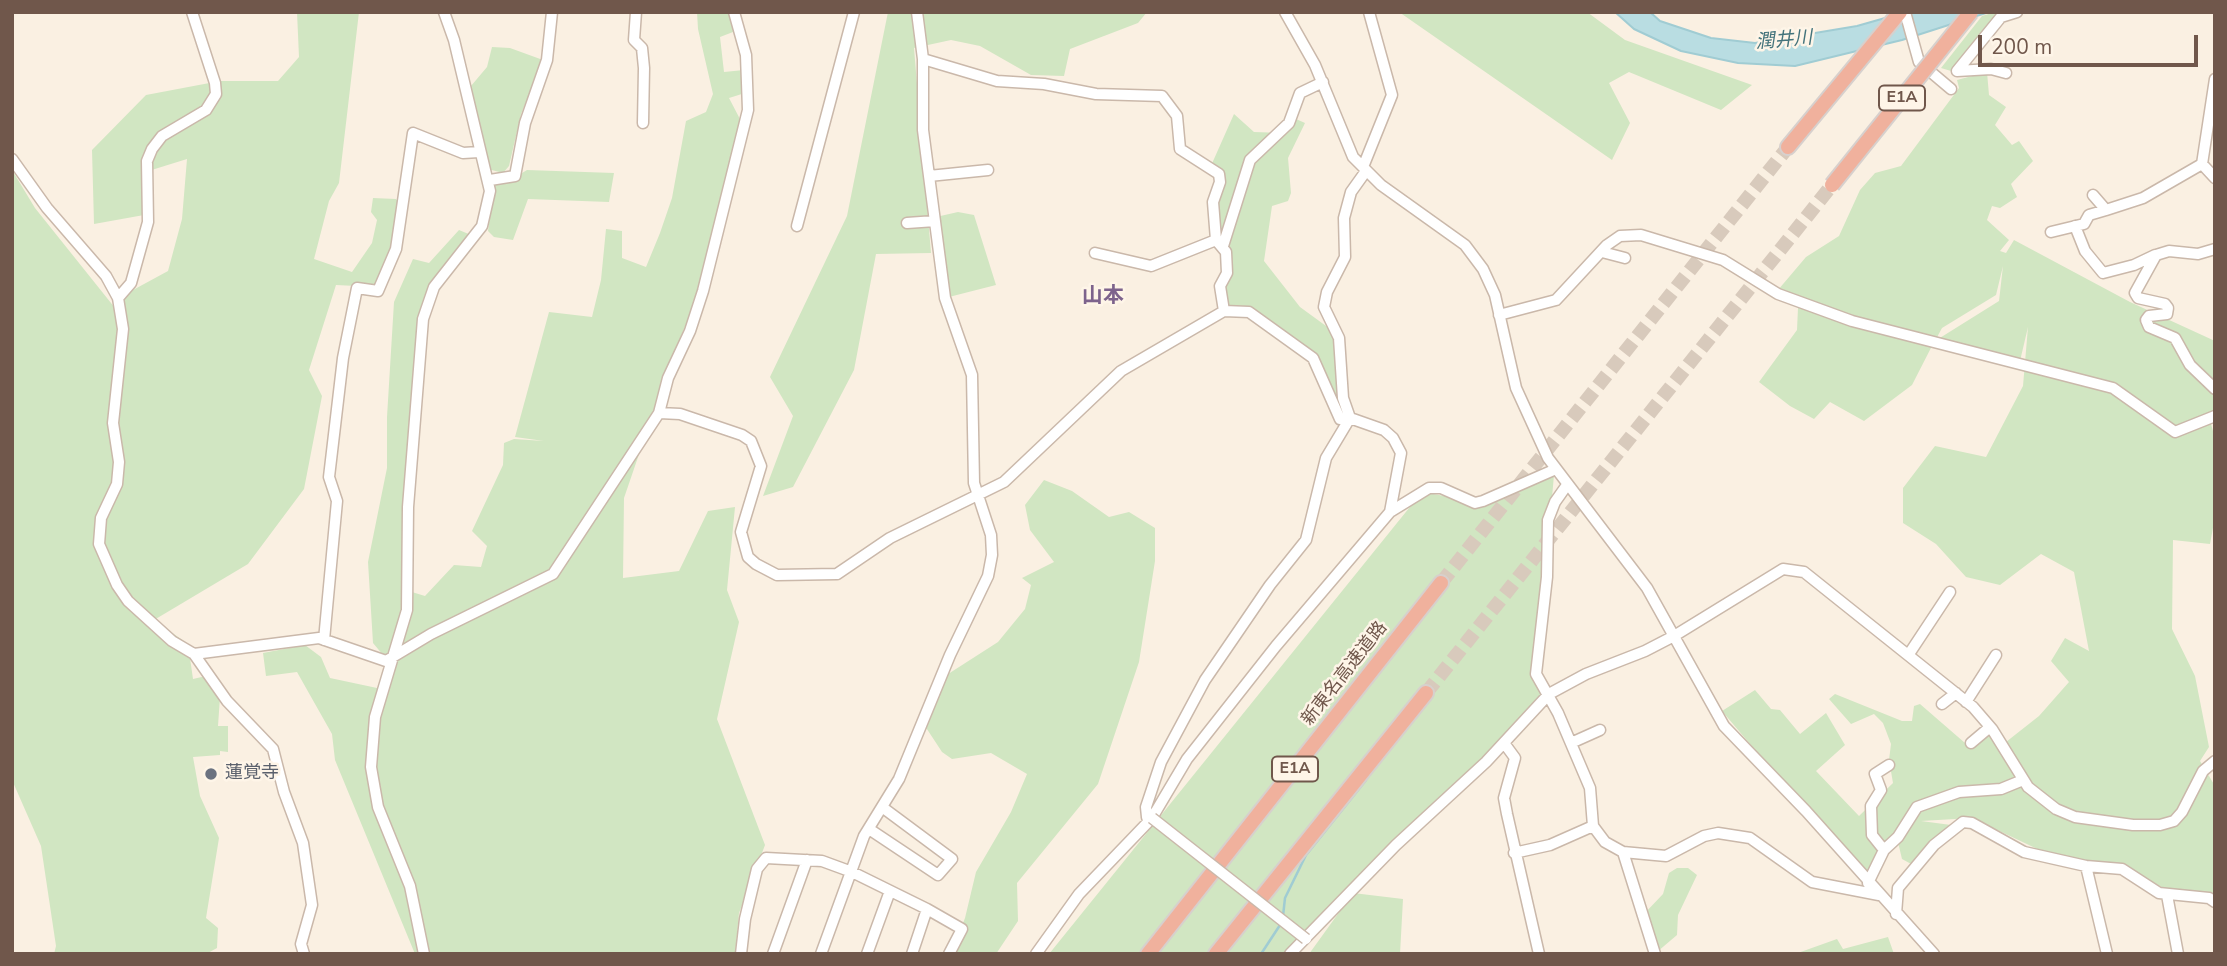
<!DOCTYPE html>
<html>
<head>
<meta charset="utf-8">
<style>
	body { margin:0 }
	#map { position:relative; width:2227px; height:966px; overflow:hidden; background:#faf0e2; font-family:"Nunito Sans",sans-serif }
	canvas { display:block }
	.frame { position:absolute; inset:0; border:14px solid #70574b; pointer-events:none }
	.scale { position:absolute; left:1978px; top:35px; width:220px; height:32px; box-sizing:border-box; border:4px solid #70574b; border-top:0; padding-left:9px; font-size:21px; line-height:24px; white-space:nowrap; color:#70574b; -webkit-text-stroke:5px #fef5e8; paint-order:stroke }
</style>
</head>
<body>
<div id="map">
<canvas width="2227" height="966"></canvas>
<div class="frame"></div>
<div class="scale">200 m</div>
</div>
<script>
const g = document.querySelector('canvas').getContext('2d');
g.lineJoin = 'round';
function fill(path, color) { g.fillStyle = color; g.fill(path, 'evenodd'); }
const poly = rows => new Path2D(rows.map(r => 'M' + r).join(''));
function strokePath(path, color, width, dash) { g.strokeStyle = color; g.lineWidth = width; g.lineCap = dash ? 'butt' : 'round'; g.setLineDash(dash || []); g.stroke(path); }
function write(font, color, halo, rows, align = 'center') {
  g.font = font + ' "Nunito Sans","Noto Sans JP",sans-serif'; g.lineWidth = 5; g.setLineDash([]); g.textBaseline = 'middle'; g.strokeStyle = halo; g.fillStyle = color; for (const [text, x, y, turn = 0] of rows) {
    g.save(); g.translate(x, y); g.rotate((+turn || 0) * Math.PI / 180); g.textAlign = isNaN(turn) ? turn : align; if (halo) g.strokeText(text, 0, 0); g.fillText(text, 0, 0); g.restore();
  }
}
fill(poly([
	[297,12,359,12,339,183,329,201,314,259,352,272,372,243,377,220,371,212,373,198,396,199,399,203,391,248,376,287,336,285,309,370,322,396,304,489,248,564,154,620,188,644,193,679,206,676,220,697,218,726,228,726,228,752,220,751,220,755,193,757,200,796,219,838,206,918,218,928,217,948,206,954,54,954,56,946,41,846,12,780,12,170,35,208,115,308,133,290,168,271,182,219,187,159,142,173,144,215,94,224,92,150,146,95,220,81,278,81,299,57],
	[697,12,731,12,733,32,720,37,724,72,744,70,745,93,729,98,741,121,699,293,673,355,624,498,623,578,679,571,708,511,735,507,727,590,739,622,717,719,765,845,739,913,735,954,415,954,335,760,332,734,297,672,266,676,263,653,305,645,321,657,330,678,377,688,395,663,411,651,383,655,373,643,368,562,387,468,387,417,394,302,413,259,429,263,459,230,471,235,425,294,414,388,402,589,425,596,454,565,481,567,487,546,472,531,503,465,504,443,514,439,544,441,515,437,549,312,592,317,601,280,606,229,622,231,622,258,646,267,660,233,672,198,686,121,706,112,713,94,698,29],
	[888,12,1147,12,1138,23,1070,49,1064,76,1031,75,980,46,951,40,914,48,931,253,876,254,854,370,793,487,763,496,793,416,770,377,847,216],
	[1399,12,1587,12,1625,40,1752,85,1721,110,1629,72,1609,83,1630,123,1612,160],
	[1995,12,2010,12,1999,15,1951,71,1941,68,1982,16],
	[492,47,510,48,543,60,521,114,509,166,503,173,488,169,471,86,487,67],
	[1987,72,1989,95,2006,107,1995,125,2012,145,2019,141,2033,161,2011,184,2017,197,2000,208,1992,206,1987,220,2009,240,2000,251,2006,253,2014,240,2130,302,2215,341,2215,412,2211,424,2215,438,2215,517,2210,544,2173,540,2172,629,2195,676,2209,747,2200,761,2215,786,2215,895,2167,890,2122,865,2050,855,1972,818,1921,821,1951,825,1913,865,1902,859,1897,838,1868,883,1722,711,1755,690,1771,709,1780,710,1800,734,1826,713,1845,745,1816,771,1859,816,1893,783,1889,760,1891,744,1883,723,1874,714,1851,724,1829,699,1835,694,1902,721,1912,721,1914,706,1920,704,1965,743,1989,731,2009,757,2006,742,2039,716,2069,682,2051,661,2065,638,2089,651,2074,572,2041,554,2000,585,1966,577,1936,544,1903,523,1903,488,1935,446,1986,457,2023,386,2028,327,2020,361,1934,342,1912,385,1864,421,1830,402,1814,419,1790,406,1759,382,1797,330,1798,308,1778,290,1806,257,1839,236,1860,190,1875,173,1901,166,1959,88,1957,80],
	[2003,266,1999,301,1935,341,1942,328,1996,295],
	[1234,114,1254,132,1284,133,1296,119,1305,123,1288,158,1291,193,1288,201,1272,206,1264,261,1300,307,1337,334,1348,415,1338,414,1313,358,1249,312,1224,311,1227,273,1215,221,1219,174,1210,168],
	[527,170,614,173,609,202,528,199,513,240,494,237,488,231,494,187,498,181,509,181],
	[958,212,974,215,996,285,945,298,936,217],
	[1554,475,1537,666,1546,690,1498,743,1285,954,1049,954,1422,492,1467,500],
	[1044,480,1072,491,1109,517,1129,512,1155,528,1155,561,1139,662,1098,784,1017,883,1018,921,996,954,951,954,965,918,976,872,1011,812,1027,774,991,753,952,759,942,752,923,723,931,685,998,642,1025,609,1031,585,1022,578,1054,562,1030,530,1025,505],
	[1677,868,1688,868,1697,875,1678,915,1677,935,1657,952,1643,915,1663,894,1669,873],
	[1353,893,1403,899,1400,954,1309,954],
	[1888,937,1894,954,1795,954,1837,939,1843,949]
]), '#d1e6c2');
const water = poly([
	[1615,12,1650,12,1660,21,1711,38,1755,43,1857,26,1906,12,1989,12,1902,40,1795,66,1738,63,1681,51,1634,29,1615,12]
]);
fill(water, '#b9dde2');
strokePath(water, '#a0ccd3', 2);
strokePath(poly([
	[1283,916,1285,898,1306,855,1366,780],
	[1261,954,1282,922]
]), '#a0ccd3', 2.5);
strokePath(poly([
	[1441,583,1788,147],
	[1426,693,1832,185]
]), '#d8cabc', 14, [14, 7]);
const minor = poly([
	[636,12,634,40,642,48,644,68,643,123],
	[1285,12,1315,65,1353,157,1381,185,1465,245,1483,269,1495,295,1516,388,1548,458,1647,588,1724,726,1806,811,1934,954],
	[1905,12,1919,62,1951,89],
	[923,59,997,81,1044,84,1096,94,1162,96,1177,116,1180,149,1219,174,1220,182,1213,202,1216,240],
	[2006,73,1991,69,1957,71,2001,17,2017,12],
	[12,159,47,208,106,276,118,298,123,329,113,423,119,462,117,484,101,518,99,544,117,585,128,601,172,641,194,654,227,701,273,749,284,792,303,843,312,905,301,944,304,954],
	[2202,164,2215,79],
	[1363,167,1392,95,1369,12],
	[929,176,988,170],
	[490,180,515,176,525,123,547,60,552,12],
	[2093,195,2106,210,2143,198,2202,164,2215,178],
	[907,223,935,221],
	[797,226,854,12],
	[2075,226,2085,251,2103,273,2134,265,2155,255],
	[2051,232,2084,224,2089,215,2106,210],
	[1223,246,1250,160,1289,123,1300,93,1323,82],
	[2215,249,2198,254,2169,251,2156,255,2135,293,2138,298,2165,304,2168,308,2167,314,2149,316,2146,320,2149,327,2175,338,2190,365,2215,389],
	[1602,252,1625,258],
	[1095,253,1151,266,1216,240,1226,252,1227,273,1220,286,1224,311],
	[118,298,131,283,148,222,147,161,152,149,162,136,206,110,216,94,215,83,192,12],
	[1499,315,1556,300,1607,245,1620,236,1641,235,1723,260,1778,294,1852,321,2113,388,2175,432,2215,416],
	[659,413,668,378,690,331,703,291,748,110,746,55,734,12],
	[1567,485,1555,502,1548,520,1547,577,1536,674,1558,713,1590,788,1593,826,1605,842,1623,852,1666,856,1704,836,1718,833,1750,838,1812,882,1879,895],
	[1390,512,1429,488,1441,488,1475,503,1483,501,1556,469],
	[324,640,337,501,329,477,343,358,357,288,378,291,396,249,413,133,463,153,479,152],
	[194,654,319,638,386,661,431,634,553,574,659,413,680,414,742,435,751,441,761,466,741,532,748,557,756,564,777,575,837,574,890,538,1004,482,1121,371,1224,311,1249,312,1313,358,1340,419,1350,418,1384,430,1393,438,1401,453,1390,512,1276,646,1187,759,1152,818,1079,894,1036,954],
	[1909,654,1950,592],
	[1966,702,1996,655],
	[1942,704,1956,693],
	[1504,743,1515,758,1504,798,1507,814,1539,954],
	[1571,743,1600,730],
	[1971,743,1990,727],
	[1152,818,1147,817,1146,807,1161,762,1205,680,1270,585,1306,540,1326,458,1350,418,1343,398,1339,338,1324,307,1327,292,1345,257,1344,218,1351,192,1366,171],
	[869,829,938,875,952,859,882,807],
	[1884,850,1898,837,1917,807,1959,792,2001,789,2023,780],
	[1623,852,1655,954],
	[1514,853,1550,845,1593,826],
	[2086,866,2107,954],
	[1868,883,1884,850,1872,835,1871,806,1881,790,1875,774,1889,765],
	[2167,895,2178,954],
	[1896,914,1898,888,1934,845,1963,822,1972,823,2024,852,2086,866,2122,869,2159,893,2209,898,2215,902],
	[424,954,410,886,378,807,371,767,375,717,407,610,408,507,423,319,434,287,482,226,490,191,454,40,444,12],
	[741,954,745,919,757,869,766,858,822,861,852,872,927,909,962,929,949,954],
	[773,954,807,860],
	[821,954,864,836,899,779,950,655,988,576,992,555,991,535,974,483,972,375,945,298,923,130,923,59,917,12],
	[867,954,890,891],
	[912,954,927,909],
	[1290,954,1396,845,1486,762,1549,694,1586,674,1645,651,1674,636,1783,569,1804,572,1973,707,1992,729,2028,787,2056,809,2075,817,2133,825,2160,825,2174,821,2182,812,2203,771,2215,761]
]);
const highway = poly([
	[1788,147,1900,12],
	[1148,954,1441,583],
	[1216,954,1426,693]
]);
strokePath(minor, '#cab8aa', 13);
strokePath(highway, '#d7d0cd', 18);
strokePath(minor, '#fff', 10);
strokePath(highway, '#f0b19d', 14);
const minorBridge = poly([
	[1152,818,1306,939]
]);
const highwayBridge = poly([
	[1832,185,1971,12]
]);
strokePath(minorBridge, '#cab8aa', 13, []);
strokePath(highwayBridge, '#d7d0cd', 18, []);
strokePath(minorBridge, '#fff', 10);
strokePath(highwayBridge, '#f0b19d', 14);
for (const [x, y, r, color] of [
	[211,774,7,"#6b7280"]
]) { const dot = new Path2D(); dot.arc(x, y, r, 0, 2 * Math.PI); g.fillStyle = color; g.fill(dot); strokePath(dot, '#fef5e8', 2.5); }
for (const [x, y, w] of [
	[1902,98,46],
	[1295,769,46]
]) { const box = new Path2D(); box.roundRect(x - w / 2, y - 12.5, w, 25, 5); g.fillStyle = '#fef5e8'; g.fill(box); strokePath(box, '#70574b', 2); }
write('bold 16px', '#70574b', null, [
	["E1A",1902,98],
	["E1A",1295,769]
]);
write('18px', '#70574b', '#fef5e8', [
	["新東名高速道路",1345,674,-52]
]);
write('18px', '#5b616d', '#fef5e8', [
	["蓮覚寺",225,774]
], 'left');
write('italic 19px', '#43737b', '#fef5e8', [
	["潤井川",1784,41,-5]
]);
write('bold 21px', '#7d638c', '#fef5e8', [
	["山本",1103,297]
]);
</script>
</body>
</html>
